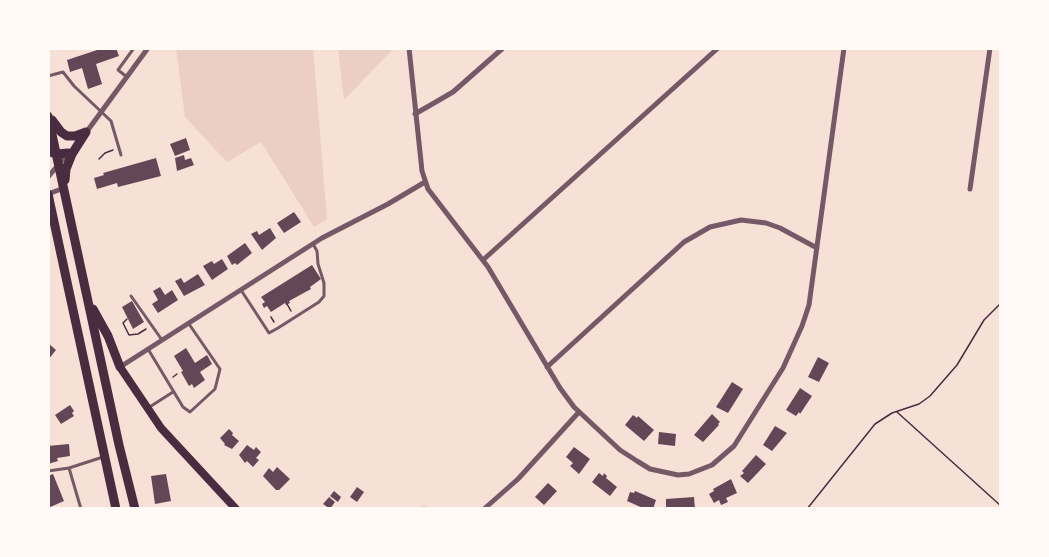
<!DOCTYPE html>
<html>
<head>
<meta charset="utf-8">
<style>
	body { margin:0 }
	#map { position:relative; width:1049px; height:557px; overflow:hidden; background:#f7e1d7; font-family:"Exo 2",sans-serif }
	canvas { display:block }
	.frame { position:absolute; inset:0; border:50px solid #fffaf5; pointer-events:none }
</style>
</head>
<body>
<div id="map">
<canvas width="1049" height="557"></canvas>
<div class="frame"></div>
</div>
<script>
const g = document.querySelector('canvas').getContext('2d');
g.lineJoin = 'round';
function fill(path, color) { g.fillStyle = color; g.fill(path, 'evenodd'); }
const poly = rows => new Path2D(rows.map(r => 'M' + r).join(''));
function strokePath(path, color, width, dash) { g.strokeStyle = color; g.lineWidth = width; g.lineCap = dash ? 'butt' : 'round'; g.setLineDash(dash || []); g.stroke(path); }
fill(poly([
	[176,48,313,48,327,219,314,227,261,142,227,162,185,117],
	[338,48,394,48,344,100]
]), '#ebcfc5');
fill(poly([
	[103,48,116,48,119,56,96,64,102,84,88,89,82,68,70,72,67,60],
	[186,138,190,150,175,156,170,144],
	[184,155,185,160,191,158,194,165,177,171,175,158],
	[156,158,161,176,118,187,117,183,97,189,94,178,104,175,103,173],
	[294,212,301,222,284,233,277,223],
	[270,228,276,238,262,250,251,234,257,231,259,235],
	[245,243,252,253,237,265,235,263,232,265,227,256],
	[222,259,228,269,212,280,203,266,212,261,214,264],
	[312,265,321,279,310,287,311,289,289,301,290,303,286,305,285,303,271,312,267,306,264,308,262,304,265,302,261,297],
	[198,274,205,285,184,296,175,281,181,278,184,283],
	[160,287,165,295,172,290,178,300,158,313,152,304,158,300,153,291],
	[132,301,144,322,133,329,122,307],
	[48,343,56,350,48,360],
	[186,348,195,363,207,355,212,364,200,372,205,380,194,388,192,384,189,386,181,372,183,371,174,356],
	[818,357,829,363,819,382,808,377],
	[732,382,743,389,728,413,716,407],
	[800,388,812,396,800,414,799,412,796,416,786,410],
	[70,405,74,411,72,413,74,416,61,424,55,415],
	[712,414,720,422,718,424,719,425,703,442,694,435],
	[633,415,637,418,638,416,654,430,644,441,625,425],
	[775,426,787,433,772,451,763,445],
	[229,429,233,433,232,435,239,441,232,449,224,445,225,444,220,438],
	[659,432,676,434,675,446,658,444],
	[69,444,70,456,57,458,58,461,48,464,48,446],
	[247,445,254,450,256,447,261,452,256,458,259,460,253,467,247,461,245,463,239,455],
	[574,447,590,459,579,474,570,466,573,463,566,457],
	[756,455,766,464,748,483,740,476,744,473,742,471],
	[277,467,290,479,279,490,276,490,263,476,269,468,273,472],
	[599,473,603,476,604,473,607,476,606,478,617,487,610,496,592,482],
	[53,474,64,501,48,508,48,476],
	[166,474,171,501,155,504,151,476],
	[731,479,737,493,726,498,728,502,721,505,719,500,714,503,709,494,714,491,713,489],
	[548,483,557,491,544,505,535,497],
	[357,487,364,492,357,502,350,497],
	[334,491,341,497,338,502,330,496],
	[635,491,656,500,653,509,645,509,627,501,630,492,634,493],
	[329,497,335,502,330,509,323,504],
	[694,497,695,509,666,509,666,499]
]), '#644757');
strokePath(poly([
	[99,159,105,153,113,150],
	[287,304,291,311],
	[271,317,274,322],
	[127,319,123,323,129,335,138,334,146,329],
	[173,377,177,374],
	[897,412,1001,506],
	[807,509,875,424,892,413,919,404,930,396,957,365,984,320,1001,303]
]), '#4a2c40', 1.5);
strokePath(poly([
	[48,76,63,72,74,86,111,121,121,155],
	[127,77,118,70,134,48],
	[241,290,269,333,278,328,319,302,324,296,324,283,318,264,317,251,313,244],
	[131,296,162,340],
	[148,349,183,407,190,412,215,389,220,369,189,324],
	[148,408,173,392],
	[48,471,69,468],
	[81,509,69,468,103,457],
	[424,509,424,508]
]), '#755966', 3);
strokePath(poly([
	[409,48,422,171,428,189,488,267,560,388,574,407,620,450,637,461,650,469,678,475,689,474,712,465,734,446,783,368,802,326,809,305,844,48],
	[415,114,453,92,503,48],
	[85,134,148,48],
	[48,177,69,152],
	[970,189,990,48],
	[48,194,64,188],
	[483,260,718,48],
	[120,367,322,238,388,204,425,182],
	[547,367,684,242,710,227,741,220,766,223,780,228,817,248],
	[484,509,518,479,579,412]
]), '#755966', 5);
strokePath(poly([
	[120,367,161,428,236,509]
]), '#4a2c40', 8);
strokePath(poly([
	[48,116,119,445,135,509],
	[52,120,61,132,67,136,75,136,86,132],
	[48,151,56,154,68,153],
	[65,180,66,169,72,154,86,132],
	[48,194,116,509],
	[93,309,108,336,120,367]
]), '#4a2c40', 9);
</script>
</body>
</html>
